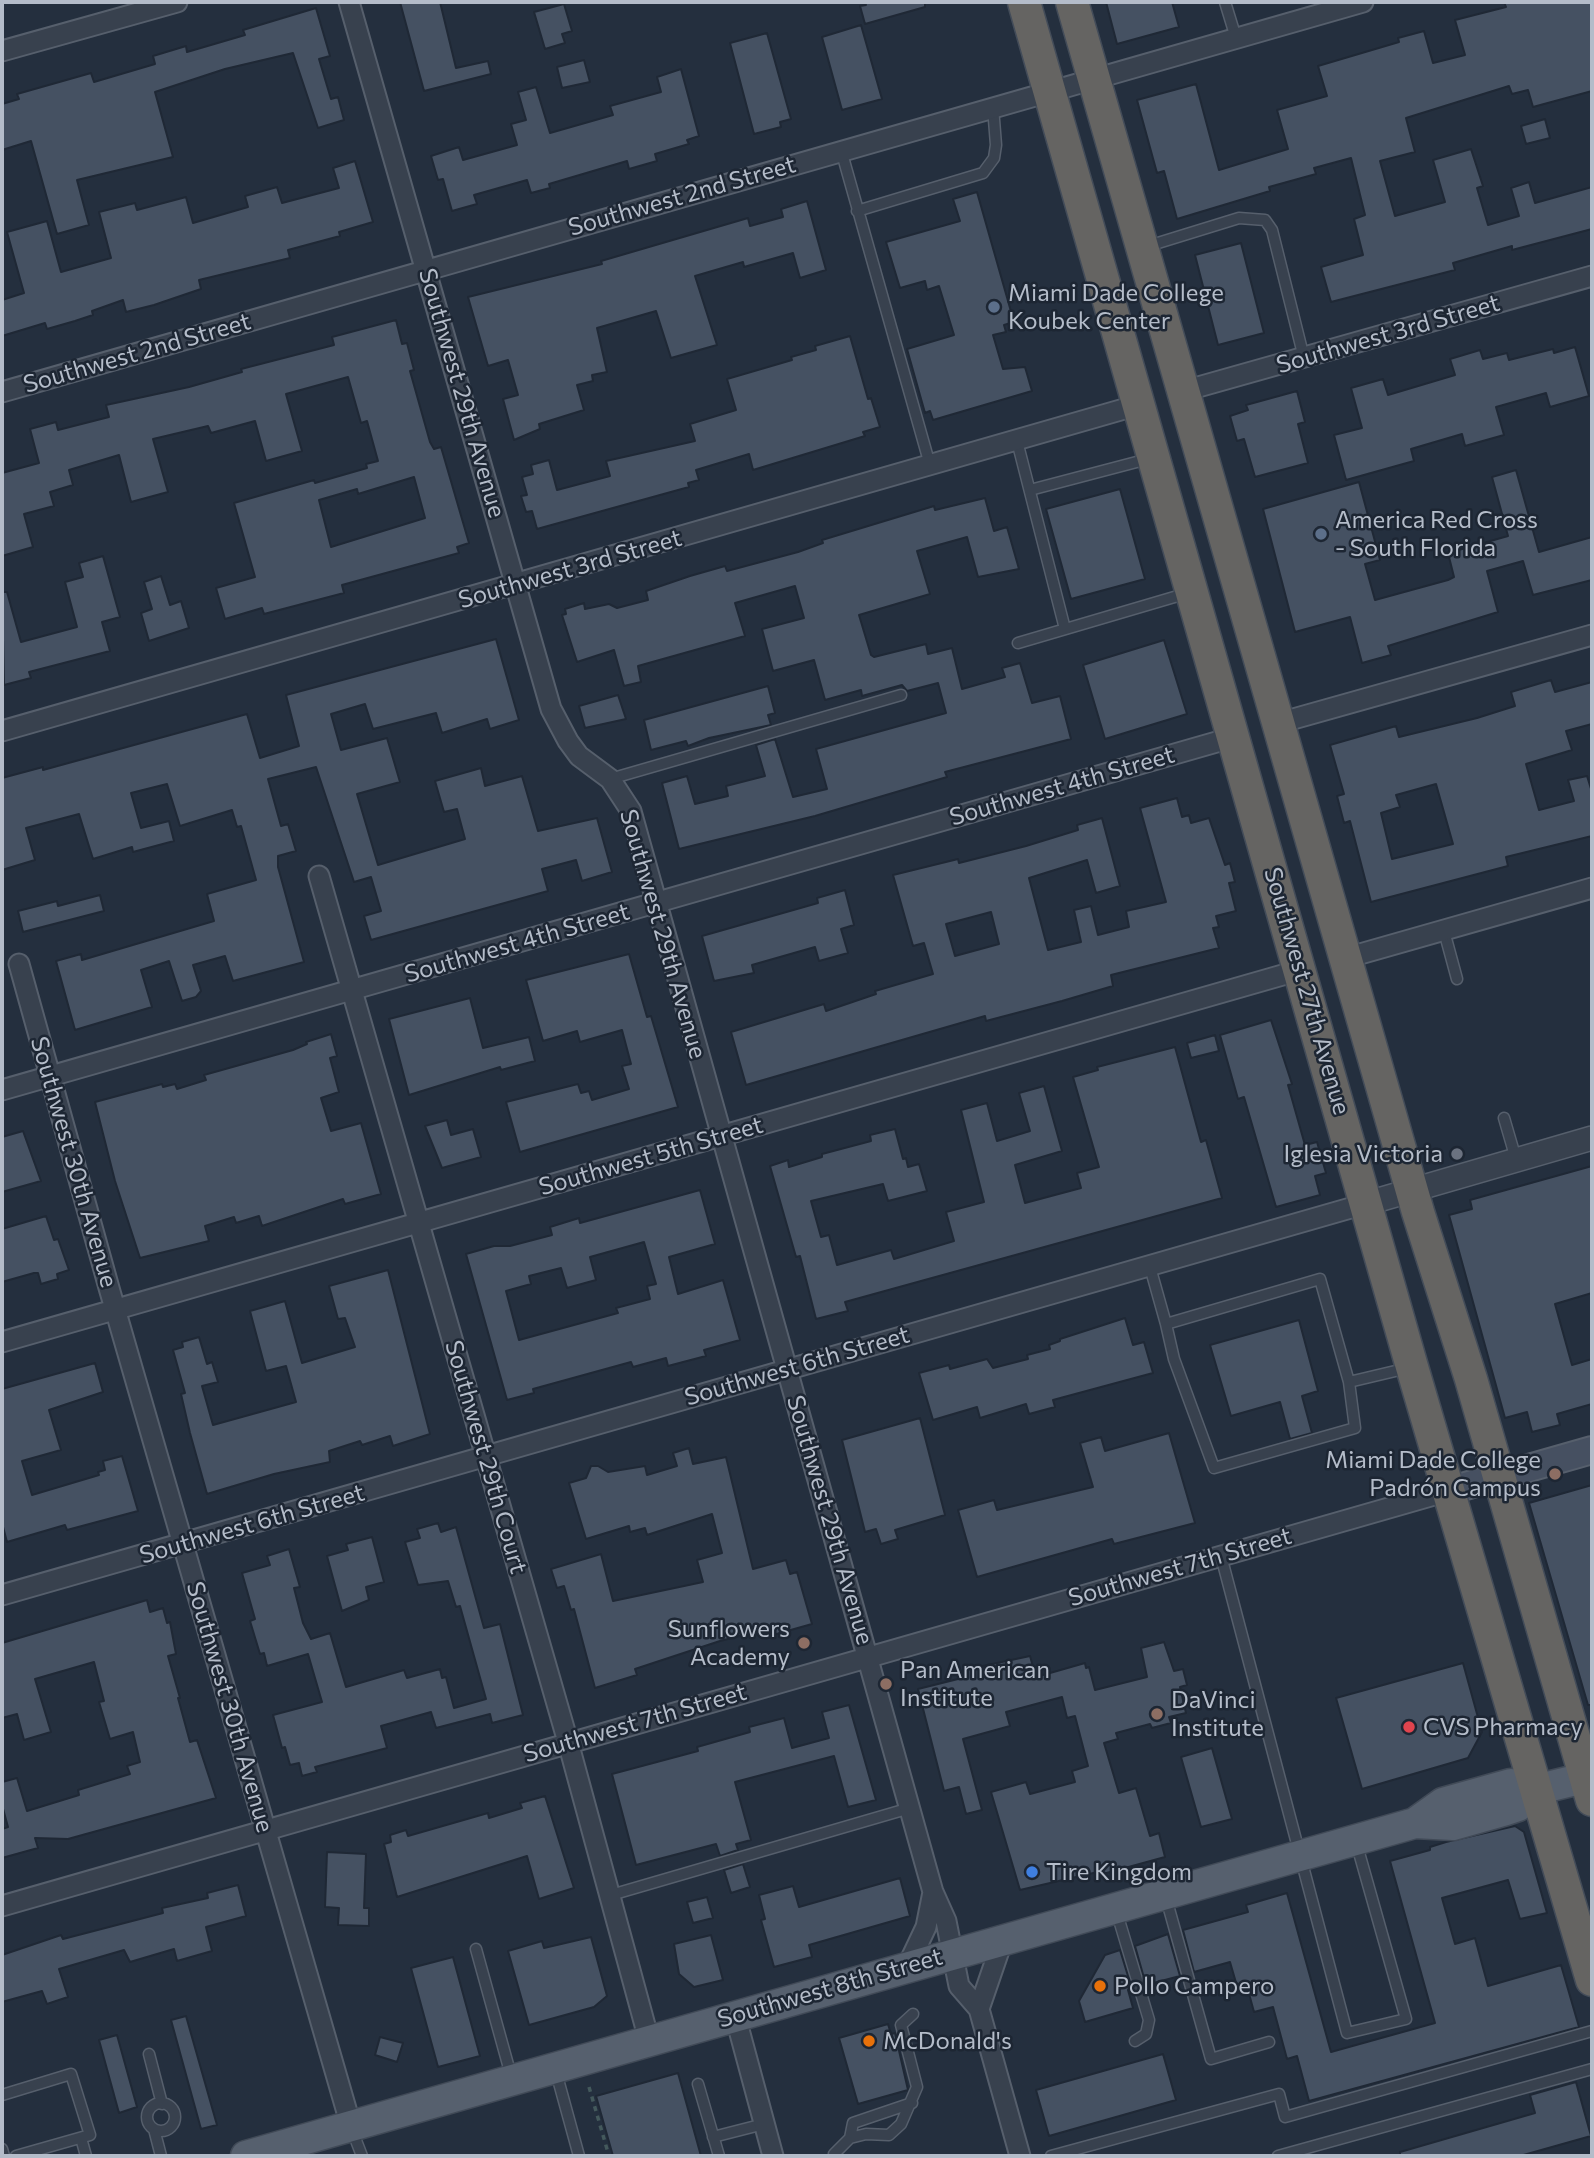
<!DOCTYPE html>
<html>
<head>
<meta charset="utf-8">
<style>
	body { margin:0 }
	#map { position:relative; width:1594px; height:2158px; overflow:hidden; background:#242f3e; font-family:Commissioner,sans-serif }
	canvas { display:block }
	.frame { position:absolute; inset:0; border:4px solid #b4bcc9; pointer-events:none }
</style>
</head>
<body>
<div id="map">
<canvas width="1594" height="2158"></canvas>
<div class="frame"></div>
</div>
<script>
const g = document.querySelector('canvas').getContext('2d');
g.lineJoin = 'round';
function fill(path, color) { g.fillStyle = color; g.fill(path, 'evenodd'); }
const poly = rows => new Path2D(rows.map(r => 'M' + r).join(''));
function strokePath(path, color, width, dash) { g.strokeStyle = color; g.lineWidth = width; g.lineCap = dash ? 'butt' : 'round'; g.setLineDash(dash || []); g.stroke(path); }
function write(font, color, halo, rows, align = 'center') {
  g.font = font + ' Commissioner,sans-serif'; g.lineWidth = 5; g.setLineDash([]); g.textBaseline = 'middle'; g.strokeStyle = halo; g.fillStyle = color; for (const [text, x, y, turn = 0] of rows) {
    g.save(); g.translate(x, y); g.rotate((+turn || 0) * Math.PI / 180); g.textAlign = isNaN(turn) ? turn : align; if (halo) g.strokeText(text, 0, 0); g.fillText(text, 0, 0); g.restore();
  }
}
const building = poly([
	[400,2,440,2,456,68,488,61,491,74,424,91,400,2],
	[865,2,925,2,925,7,865,24,860,6,866,5,865,2],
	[1106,2,1172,2,1179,27,1117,44,1106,2],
	[1504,2,1592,2,1592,91,1533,107,1528,90,1512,94,1509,86,1406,118,1415,152,1380,161,1395,216,1445,202,1433,160,1471,149,1483,186,1477,188,1488,225,1519,216,1511,188,1529,182,1535,203,1592,187,1592,229,1512,250,1512,246,1453,263,1455,270,1331,302,1321,267,1363,255,1354,219,1365,215,1351,158,1314,168,1316,174,1269,187,1270,191,1177,219,1164,171,1157,173,1137,100,1196,84,1219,170,1288,149,1277,110,1327,96,1318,66,1399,42,1398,38,1424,31,1433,63,1465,55,1455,20,1506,7,1504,2],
	[564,4,572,31,562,34,565,43,545,49,534,12,564,4],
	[316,8,330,56,319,59,331,99,338,97,344,120,318,128,293,53,225,69,155,92,173,157,77,180,89,225,57,234,31,141,2,150,2,104,19,99,17,94,91,73,94,82,155,64,153,56,186,46,187,52,245,35,243,30,316,8],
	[861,25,882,99,842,110,822,37,861,25],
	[767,33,791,119,780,122,781,127,754,134,730,43,767,33],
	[584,60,590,82,562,88,557,67,584,60],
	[681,69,699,136,687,140,689,144,655,154,657,161,629,169,627,161,549,184,550,188,531,193,527,180,474,195,477,204,452,211,443,179,438,180,431,156,459,147,463,160,517,145,511,124,526,120,518,92,536,87,550,133,613,115,610,106,661,92,657,77,681,69],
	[1545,119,1550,138,1526,144,1521,126,1545,119],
	[355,161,373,222,339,232,340,236,288,250,290,258,199,280,201,289,154,305,126,312,123,300,92,311,93,315,75,321,47,329,45,323,2,336,2,300,24,293,7,232,47,221,61,272,111,258,99,212,135,203,137,210,186,197,193,223,248,207,245,196,277,187,282,203,339,188,333,168,355,161],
	[977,192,1014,322,1004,325,1006,332,993,335,1003,369,1025,367,1032,391,933,420,930,411,925,413,907,349,954,335,939,286,927,290,925,281,900,288,886,242,960,221,953,199,977,192],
	[807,201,826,270,800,278,793,253,744,267,743,262,695,276,717,345,671,358,656,311,597,328,607,372,592,375,593,381,577,385,584,410,539,424,540,429,514,440,503,399,518,395,508,360,488,366,468,297,602,264,601,261,748,218,750,226,783,217,781,209,807,201],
	[1241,243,1264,333,1218,345,1195,255,1241,243],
	[396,320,402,344,407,343,414,370,410,371,430,442,434,449,441,447,469,543,457,547,459,553,342,585,344,593,264,614,262,608,225,619,216,588,255,577,234,503,314,480,315,483,367,468,366,464,378,461,367,421,361,423,348,377,286,394,302,451,266,461,255,421,211,433,208,426,153,439,168,492,131,502,119,455,69,470,73,485,50,492,54,506,24,514,33,547,2,556,2,473,39,463,30,429,56,422,58,430,109,417,106,405,189,387,242,372,241,369,334,345,332,337,396,320],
	[414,477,425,518,331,547,319,500,357,489,358,494,414,477],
	[850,336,868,399,871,398,880,427,863,432,865,436,753,470,749,454,696,470,699,480,688,483,689,487,537,529,532,511,526,512,521,496,527,495,522,477,533,474,531,465,549,460,557,490,610,476,606,461,695,441,690,424,736,410,727,379,792,360,791,357,816,350,815,346,850,336],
	[1575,347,1589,396,1550,407,1546,393,1496,407,1504,435,1465,446,1462,434,1411,449,1414,461,1346,480,1334,435,1362,428,1351,388,1383,379,1388,395,1455,375,1450,359,1480,350,1483,359,1507,353,1509,360,1553,349,1554,353,1575,347],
	[1297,391,1305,422,1298,424,1308,463,1255,477,1244,439,1237,441,1230,416,1248,410,1246,405,1297,391],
	[1516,470,1539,552,1592,537,1592,580,1533,595,1523,561,1487,571,1498,612,1388,646,1391,655,1362,663,1350,617,1295,632,1263,509,1359,482,1380,560,1365,564,1375,600,1448,580,1454,577,1448,553,1508,536,1492,477,1516,470],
	[1120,489,1145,579,1071,599,1046,509,1120,489],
	[985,498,994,531,1007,527,1019,569,978,577,967,537,917,551,930,594,859,615,871,655,874,657,926,644,928,654,952,648,962,689,1005,677,1002,668,1020,663,1032,703,1060,696,1071,739,945,772,947,777,815,816,679,849,662,783,687,776,695,804,728,796,726,786,765,776,756,745,775,739,793,797,827,789,816,749,946,713,938,683,907,691,902,685,862,696,861,690,825,700,814,660,773,671,762,629,804,618,795,586,735,603,745,636,638,666,641,682,624,686,614,650,577,662,562,615,566,614,565,609,584,603,585,609,609,604,617,608,648,600,646,591,690,576,725,566,727,571,798,552,823,543,822,540,934,506,935,510,985,498],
	[103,556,120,617,102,622,110,651,29,672,31,678,4,685,2,592,7,592,21,642,77,627,65,582,83,577,79,563,103,556],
	[161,576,170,605,181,601,189,628,149,641,141,613,152,609,144,582,161,576],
	[496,639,519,720,490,729,487,719,442,733,436,713,373,729,365,704,331,714,341,750,387,738,400,782,357,794,378,865,465,839,457,809,444,812,435,781,481,768,485,786,522,776,538,831,597,818,612,872,582,881,576,860,542,869,548,891,371,940,364,916,381,911,371,877,354,882,316,767,268,779,281,826,288,824,296,851,278,856,278,867,304,962,233,981,225,956,193,965,201,991,196,997,182,1001,169,961,141,970,152,1007,75,1030,56,961,81,954,82,960,214,921,207,894,256,880,241,826,237,827,232,810,180,826,167,784,131,793,141,828,169,821,174,841,133,852,132,847,93,859,79,814,26,828,35,860,2,870,2,778,43,767,43,770,247,714,260,758,299,746,286,695,496,639],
	[1164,640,1187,714,1105,739,1083,665,1164,640],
	[1551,680,1555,692,1592,682,1592,724,1566,731,1572,750,1526,764,1539,810,1574,801,1568,780,1587,776,1592,792,1592,836,1506,857,1508,866,1371,902,1350,821,1344,823,1337,796,1344,794,1330,745,1396,726,1399,737,1477,718,1515,706,1511,692,1551,680],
	[1436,784,1453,844,1392,859,1381,813,1400,807,1396,795,1436,784],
	[768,686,775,713,768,715,771,725,709,738,688,746,686,741,651,750,644,720,768,686],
	[618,695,626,719,585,728,579,706,618,695],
	[1177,798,1182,817,1189,815,1191,823,1209,818,1225,865,1230,863,1235,882,1229,883,1236,911,1216,916,1219,927,1213,928,1219,948,1111,975,1113,986,1062,1001,986,1021,985,1016,746,1085,731,1032,824,1004,826,1011,876,994,875,991,933,974,924,943,913,946,893,875,958,859,959,863,1026,846,1078,830,1077,825,1102,818,1120,886,1096,893,1087,860,1029,878,1048,950,1081,942,1074,910,1091,906,1098,935,1129,927,1126,911,1166,902,1140,808,1177,798],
	[991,912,999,944,955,956,946,924,991,912],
	[845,890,854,925,841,929,848,953,819,961,815,947,752,965,754,973,714,981,702,936,818,903,817,898,845,890],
	[100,895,104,911,23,932,18,911,57,901,58,906,100,895],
	[629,954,647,1017,651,1016,678,1107,520,1152,506,1102,578,1084,581,1093,589,1091,592,1100,629,1089,622,1066,631,1064,622,1030,580,1042,577,1031,543,1041,526,980,629,954],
	[470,998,483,1048,529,1037,535,1061,501,1070,500,1067,409,1095,389,1019,470,998],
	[1271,1020,1292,1084,1288,1085,1305,1145,1317,1142,1326,1173,1315,1176,1320,1195,1276,1207,1244,1097,1238,1099,1220,1035,1271,1020],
	[331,1034,337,1056,330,1058,339,1092,321,1098,331,1131,361,1123,381,1194,345,1204,343,1199,262,1226,259,1216,236,1223,234,1217,205,1226,209,1241,140,1258,115,1181,95,1102,162,1084,163,1087,175,1084,177,1089,206,1080,204,1075,293,1050,307,1044,306,1042,331,1034],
	[1215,1035,1219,1051,1191,1058,1187,1043,1215,1035],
	[1175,1047,1201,1142,1206,1140,1222,1198,845,1302,848,1311,816,1319,800,1256,796,1257,770,1166,788,1160,789,1167,822,1157,822,1154,871,1141,870,1135,895,1129,903,1159,906,1158,908,1167,919,1164,927,1191,888,1201,883,1184,811,1201,821,1237,829,1235,837,1265,891,1250,894,1259,954,1241,946,1212,984,1202,961,1110,987,1103,997,1141,1030,1131,1019,1093,1044,1086,1062,1151,1015,1165,1025,1203,1081,1188,1077,1173,1099,1167,1073,1077,1098,1070,1097,1067,1175,1047],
	[447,1120,451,1135,473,1129,481,1157,442,1168,425,1126,447,1120],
	[23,1131,41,1181,2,1192,2,1137,23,1131],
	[1592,1166,1592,1293,1555,1304,1572,1365,1592,1359,1592,1404,1557,1414,1560,1425,1532,1432,1527,1412,1505,1418,1449,1215,1472,1209,1470,1200,1592,1166],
	[700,1190,715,1244,669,1257,678,1294,723,1280,740,1340,704,1350,706,1356,668,1366,666,1358,633,1367,631,1362,533,1389,534,1393,507,1400,466,1254,494,1246,510,1246,552,1235,550,1227,579,1218,580,1223,700,1190],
	[644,1242,656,1284,647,1286,650,1299,616,1308,618,1313,519,1340,506,1291,531,1284,529,1276,561,1268,567,1288,596,1280,590,1257,644,1242],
	[46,1216,54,1240,58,1239,69,1270,57,1274,58,1279,41,1284,38,1273,34,1273,2,1282,2,1229,46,1216],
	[388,1270,430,1434,393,1446,390,1436,362,1445,360,1441,329,1451,330,1462,274,1474,207,1494,190,1433,181,1394,185,1393,173,1350,183,1347,182,1342,199,1337,207,1364,212,1362,218,1382,202,1386,213,1425,296,1402,286,1366,266,1371,250,1311,285,1301,302,1363,355,1347,345,1318,338,1319,329,1286,388,1270],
	[1125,1318,1133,1345,1144,1342,1153,1373,1053,1400,1055,1407,1029,1414,1026,1404,980,1418,977,1407,933,1420,919,1373,949,1365,950,1369,987,1359,993,1368,1028,1359,1027,1355,1050,1349,1049,1345,1060,1341,1060,1339,1125,1318],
	[1299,1320,1318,1391,1302,1396,1312,1433,1290,1439,1280,1402,1231,1416,1210,1345,1299,1320],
	[95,1363,103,1392,49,1410,61,1450,22,1461,32,1495,99,1475,98,1472,105,1470,103,1461,122,1456,138,1511,67,1530,65,1525,7,1542,2,1523,2,1389,95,1363],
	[920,1418,945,1515,895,1530,898,1539,881,1544,876,1529,865,1532,842,1440,920,1418],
	[1169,1433,1195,1523,1114,1544,1112,1539,977,1577,958,1510,994,1500,997,1510,1093,1487,1080,1443,1101,1437,1105,1451,1169,1433],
	[689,1448,693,1464,726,1457,753,1569,786,1560,790,1574,797,1572,812,1624,773,1635,771,1628,720,1641,635,1669,637,1675,595,1688,574,1609,571,1610,564,1586,557,1588,551,1569,601,1554,613,1601,703,1582,697,1560,722,1553,712,1514,647,1535,645,1528,630,1532,629,1526,586,1539,569,1483,586,1478,591,1466,598,1466,608,1472,645,1466,647,1475,677,1466,673,1453,689,1448],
	[1592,1485,1592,1705,1588,1705,1529,1503,1592,1485],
	[438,1523,441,1532,456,1527,484,1628,500,1624,523,1715,492,1723,490,1714,436,1728,431,1712,381,1726,387,1748,315,1767,317,1772,302,1776,299,1763,290,1765,285,1747,282,1748,273,1715,322,1702,308,1654,267,1666,264,1653,260,1654,250,1621,255,1619,242,1573,270,1565,267,1556,289,1549,300,1587,294,1588,303,1623,311,1639,330,1633,346,1687,404,1670,407,1678,440,1669,442,1678,446,1677,454,1708,486,1699,460,1606,456,1607,448,1581,418,1585,405,1542,420,1538,417,1529,438,1523],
	[372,1537,384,1582,366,1587,369,1600,342,1611,327,1556,348,1550,346,1544,372,1537],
	[147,1600,150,1612,163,1608,167,1623,170,1622,176,1654,168,1656,180,1698,178,1698,190,1742,197,1740,216,1798,68,1839,35,1838,38,1848,2,1858,2,1829,8,1827,2,1805,2,1782,17,1778,27,1811,79,1795,78,1790,130,1774,127,1766,140,1762,133,1732,110,1739,99,1702,104,1701,94,1662,35,1679,51,1732,24,1740,17,1714,2,1718,2,1643,147,1600],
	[1164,1642,1174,1671,1183,1669,1187,1685,1180,1687,1186,1713,1169,1717,1171,1723,1152,1728,1150,1724,1116,1733,1118,1739,1104,1743,1119,1793,1136,1788,1150,1836,1159,1833,1165,1857,1103,1874,1102,1871,1020,1890,991,1792,1026,1782,1030,1794,1075,1782,1072,1771,1088,1766,1075,1716,1067,1718,1062,1697,1006,1712,1010,1726,963,1739,982,1810,966,1814,959,1787,944,1791,918,1689,966,1677,964,1670,1030,1656,1036,1677,1085,1663,1086,1668,1089,1667,1095,1690,1147,1677,1141,1648,1164,1642],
	[1463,1663,1482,1732,1468,1758,1362,1789,1336,1698,1463,1663],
	[849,1705,876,1800,848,1807,834,1756,735,1782,751,1840,736,1844,738,1850,720,1856,716,1844,636,1865,612,1774,698,1751,697,1747,750,1732,749,1727,784,1718,792,1748,829,1738,822,1712,849,1705],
	[1212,1748,1232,1819,1201,1827,1181,1757,1212,1748],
	[545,1796,574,1888,539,1899,527,1856,397,1897,384,1844,391,1842,390,1835,406,1830,408,1836,488,1813,489,1818,522,1808,520,1803,545,1796],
	[1515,1826,1524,1832,1547,1913,1520,1919,1508,1880,1442,1898,1455,1944,1475,1938,1488,1986,1561,1965,1579,2027,1309,2101,1297,2056,1287,2059,1273,2007,1254,2012,1248,1990,1239,1993,1230,1962,1194,1972,1183,1930,1248,1912,1246,1905,1287,1893,1331,2052,1435,2023,1390,1861,1430,1850,1430,1847,1446,1842,1515,1826],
	[327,1852,366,1854,364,1908,369,1908,369,1926,338,1925,339,1908,325,1907,327,1852],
	[743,1864,750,1887,731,1893,724,1870,743,1864],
	[900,1878,910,1916,809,1945,812,1957,774,1967,761,1920,765,1919,759,1895,793,1886,799,1907,900,1878],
	[238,1885,246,1916,206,1927,212,1951,177,1961,174,1949,130,1962,124,1950,59,1969,68,1997,47,2004,42,1991,2,2002,2,1955,61,1935,63,1939,163,1913,162,1908,208,1898,207,1893,238,1885],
	[707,1897,713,1918,693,1923,687,1902,707,1897],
	[1168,1934,1180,1976,1146,1985,1135,1946,1168,1934],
	[711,1935,723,1980,694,1987,679,1974,674,1944,711,1935],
	[591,1937,607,1996,594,2007,529,2025,508,1951,542,1941,544,1948,591,1937],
	[1120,1950,1132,1989,1128,1990,1133,2008,1085,2022,1079,2001,1105,1955,1120,1950],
	[453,1957,480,2056,438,2067,411,1968,453,1957],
	[186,2016,217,2125,201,2129,171,2020,186,2016],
	[888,2024,891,2034,895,2033,908,2090,858,2104,839,2038,888,2024],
	[117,2035,137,2107,119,2113,99,2040,117,2035],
	[380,2037,403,2043,397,2062,375,2055,380,2037],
	[1163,2054,1176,2100,1049,2136,1036,2090,1163,2054],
	[678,2073,701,2156,613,2156,596,2096,678,2073],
	[1576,2082,1591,2136,1520,2156,1400,2156,1400,2152,1535,2113,1530,2095,1576,2082]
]);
fill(building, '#455162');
strokePath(building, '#1f2835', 2);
const service = poly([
	[1225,2,1236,38],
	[841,150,930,465],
	[857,211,983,173,994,158,996,145,993,107],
	[1145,247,1239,218,1265,220,1272,230,1304,358],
	[1017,441,1065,629],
	[1030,490,1148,459],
	[1018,643,1188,593],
	[610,779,901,695],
	[1444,931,1457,979],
	[1504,1118,1516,1159],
	[1150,1267,1166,1324,1320,1279,1349,1382,1408,1368],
	[1166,1324,1174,1359,1214,1468,1355,1428,1349,1382],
	[1221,1556,1347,2033,1406,2019,1356,1842],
	[611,1895,910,1808],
	[1166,1898,1211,2059,1269,2042],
	[1116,1910,1149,2020,1146,2034,1135,2041],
	[476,1949,512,2079],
	[149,2054,162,2104],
	[556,2072,579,2156],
	[698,2084,719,2156],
	[2,2095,71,2074,90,2135,16,2156],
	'147 2117a14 14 0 1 1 28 0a14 14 0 1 1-28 0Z',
	[154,2129,161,2156],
	[352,2130,362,2156],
	[713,2137,764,2124],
	[81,2138,86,2156],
	[850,2138,853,2123,912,2103],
	[2,2149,4,2156],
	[834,2154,850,2138,866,2134,889,2135,901,2124,917,2087,901,2025,913,2014],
	[1051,2156,1279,2094,1285,2117,1592,2031],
	[1278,2156,1592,2069]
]);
const minor = poly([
	[349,2,551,709,568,741,579,756,610,779,631,811,933,1892,946,1921,959,1986,979,2009,1020,2156],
	[2,51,177,2],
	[1184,391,1592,276],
	[2,392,1363,2],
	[1279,723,1592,635],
	[2,731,1138,405],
	[319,876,568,1742,649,2040],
	[1346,958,1592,888],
	[19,964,109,1288,351,2126],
	[2,1090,1234,737],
	[2,1342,1300,970],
	[2,1595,1368,1203],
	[2,1906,1448,1491],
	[907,1967,926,1927,933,1892],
	[979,2009,1003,1939],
	[735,2015,773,2156]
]);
const tertiary = poly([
	[1368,1203,1592,1138]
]);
const secondary = poly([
	[1448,1491,1592,1450]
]);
const primary = poly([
	[1415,1823,1443,1803,1511,1784,1535,1790,1592,1776],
	[246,2156,1415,1823,1453,1825,1506,1810,1518,1806,1535,1790]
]);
const trunk = poly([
	[1024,2,1412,1367,1592,1980],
	[1072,2,1418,1212,1471,1379,1592,1800]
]);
strokePath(service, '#565f6c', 13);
strokePath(minor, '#565f6c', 23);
strokePath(tertiary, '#565f6c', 26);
strokePath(secondary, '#565f6c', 30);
strokePath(primary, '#414a57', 33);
strokePath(trunk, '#434c59', 35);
strokePath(poly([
	[589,2087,609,2156]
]), '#44595c', 3.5, [5, 5]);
strokePath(service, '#38414e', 10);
strokePath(minor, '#38414e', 19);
strokePath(tertiary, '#38414e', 23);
strokePath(secondary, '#465061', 26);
strokePath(primary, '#56606e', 30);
strokePath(trunk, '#656462', 32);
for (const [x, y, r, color] of [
	[994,307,7,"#5c6f8a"],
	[1321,534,7,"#5c6f8a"],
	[1457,1154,7,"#6b7280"],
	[1555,1474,7,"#8d6e63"],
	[804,1643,7,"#8d6e63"],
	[886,1684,7,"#8d6e63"],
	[1157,1714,7,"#8d6e63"],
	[1409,1727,7,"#e0444e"],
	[1032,1872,7,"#3f7fe0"],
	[1100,1986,7,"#e8710a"],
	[869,2041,7,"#e8710a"]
]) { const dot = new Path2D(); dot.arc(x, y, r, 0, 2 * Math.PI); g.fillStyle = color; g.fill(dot); strokePath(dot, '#1d2633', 2.5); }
write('24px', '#b4bcc9', '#1d2633', [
	["Southwest 2nd Street",682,196,-16],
	["Southwest 3rd Street",1388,334,-16],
	["Southwest 2nd Street",137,353,-16],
	["Southwest 29th Avenue",462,393,74],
	["Southwest 3rd Street",570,569,-16],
	["Southwest 4th Street",1062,786,-16],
	["Southwest 29th Avenue",663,934,74],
	["Southwest 4th Street",517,943,-16],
	["Southwest 27th Avenue",1307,991,74],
	["Southwest 5th Street",651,1156,-16],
	["Southwest 30th Avenue",74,1162,74],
	["Southwest 6th Street",797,1366,-16],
	["Southwest 29th Court",486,1457,74],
	["Southwest 29th Avenue",830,1520,74],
	["Southwest 6th Street",252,1524,-16],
	["Southwest 7th Street",1180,1567,-16],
	["Southwest 30th Avenue",230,1707,74],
	["Southwest 7th Street",635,1723,-16],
	["Southwest 8th Street",830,1988,-16]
]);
write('24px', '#b4bcc9', '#1d2633', [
	["Miami Dade College",1008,293],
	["Koubek Center",1008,321],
	["America Red Cross",1335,520],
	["- South Florida",1335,548],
	["Iglesia Victoria",1443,1154,"right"],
	["Miami Dade College",1541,1460,"right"],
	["Padrón Campus",1541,1488,"right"],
	["Sunflowers",790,1629,"right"],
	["Academy",790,1657,"right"],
	["Pan American",900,1670],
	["Institute",900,1698],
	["DaVinci",1171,1700],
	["Institute",1171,1728],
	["CVS Pharmacy",1423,1727],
	["Tire Kingdom",1046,1872],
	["Pollo Campero",1114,1986],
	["McDonald's",883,2041]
], 'left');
</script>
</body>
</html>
